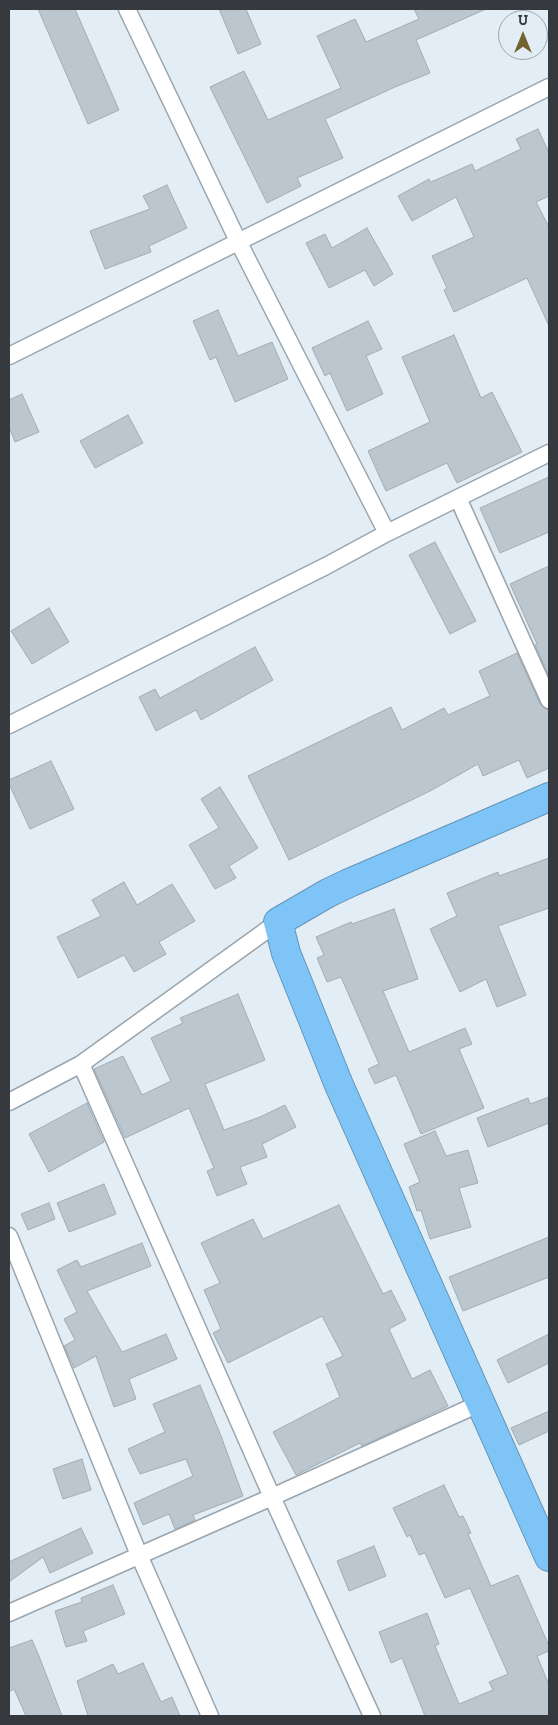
<!DOCTYPE html>
<html>
<head>
<meta charset="utf-8">
<style>
	body { margin:0 }
	#map { position:relative; width:558px; height:1725px; overflow:hidden; background:#e2edf6; font-family:"Zilla Slab",serif }
	canvas { display:block }
	.frame { position:absolute; inset:0; border:10px solid #363a3e; pointer-events:none }
	.north { position:absolute; left:498px; top:10px; width:50px; height:50px; box-sizing:border-box; background:#e2edf6; border:1px solid #9da5ac; border-radius:50%; rotate:0deg; font-size:14px; font-weight:700; line-height:20px; text-align:center; color:#363a3e }
	.north::after { content:''; display:block; margin:auto; width:18px; height:22px; background:#746331; clip-path:polygon(50% 0,100% 100%,50% 72%,0 100%) }
</style>
</head>
<body>
<div id="map">
<canvas width="558" height="1725"></canvas>
<div class="frame"></div>
<div class="north">U</div>
</div>
<script>
const g = document.querySelector('canvas').getContext('2d');
g.lineJoin = 'round';
function fill(path, color) { g.fillStyle = color; g.fill(path, 'evenodd'); }
const poly = rows => new Path2D(rows.map(r => 'M' + r).join(''));
function strokePath(path, color, width, dash) { g.strokeStyle = color; g.lineWidth = width; g.lineCap = dash ? 'butt' : 'round'; g.setLineDash(dash || []); g.stroke(path); }
const building = poly([
	[38,9,75,9,119,110,88,124,38,9],
	[219,9,246,9,261,44,238,54,219,9],
	[414,9,486,9,416,40,430,73,395,87,325,119,343,158,297,178,301,186,267,203,210,87,244,71,268,120,341,88,317,36,355,19,366,42,419,19,414,9],
	[538,129,549,153,549,196,536,202,549,227,549,326,527,278,454,312,444,290,447,288,432,256,474,237,456,197,412,221,398,196,429,179,431,182,472,164,475,171,521,149,516,139,538,129],
	[167,185,187,228,149,246,151,252,105,269,90,231,150,209,143,196,167,185],
	[367,228,393,274,374,286,365,270,329,288,306,243,325,234,332,248,367,228],
	[218,310,238,356,272,342,288,379,235,402,216,357,210,360,193,321,218,310],
	[368,321,382,349,366,356,383,394,347,411,330,373,325,376,312,348,368,321],
	[454,335,481,398,492,392,522,452,457,483,447,463,386,491,368,451,430,422,402,357,454,335],
	[22,394,39,432,15,442,9,427,9,400,22,394],
	[128,415,143,443,95,468,80,441,128,415],
	[549,477,549,532,500,553,480,508,549,477],
	[435,542,476,621,450,634,409,555,435,542],
	[549,566,549,676,535,645,537,644,510,584,549,566],
	[49,608,69,642,32,664,11,631,49,608],
	[255,647,273,680,201,720,196,710,156,731,139,697,155,689,160,698,255,647],
	[517,653,540,704,544,708,549,710,549,768,527,778,519,760,483,776,478,764,432,790,289,860,248,776,391,707,402,730,444,708,448,715,490,696,479,671,517,653],
	[51,761,74,809,30,829,9,784,9,780,51,761],
	[220,787,258,848,229,866,236,878,215,889,189,845,219,828,201,799,220,787],
	[549,858,549,908,498,926,526,995,497,1007,486,979,460,992,430,929,457,916,447,893,498,872,499,876,549,858],
	[124,882,137,905,172,884,195,921,159,942,166,954,134,972,124,955,78,978,57,937,101,916,92,900,124,882],
	[394,909,418,979,383,991,409,1052,465,1028,472,1044,459,1049,484,1108,421,1134,396,1075,375,1084,368,1069,379,1064,341,977,327,982,317,958,324,955,316,937,351,922,352,924,394,909],
	[238,994,265,1060,205,1084,224,1130,260,1117,285,1105,296,1127,262,1144,267,1157,240,1167,247,1184,217,1196,207,1171,214,1168,189,1108,125,1138,94,1069,123,1056,142,1095,171,1081,151,1038,183,1023,180,1018,238,994],
	[549,1097,549,1123,488,1147,477,1118,528,1098,530,1104,549,1097],
	[87,1103,104,1142,49,1172,29,1134,87,1103],
	[435,1131,446,1156,468,1150,478,1183,459,1188,471,1227,430,1239,421,1210,417,1211,409,1187,420,1182,404,1144,435,1131],
	[104,1184,116,1214,69,1232,57,1203,104,1184],
	[49,1203,55,1219,28,1230,21,1214,49,1203],
	[339,1205,383,1294,391,1290,406,1320,389,1329,412,1379,430,1370,448,1406,362,1446,360,1443,296,1475,273,1432,340,1397,326,1364,343,1356,322,1316,228,1363,213,1333,221,1329,204,1290,220,1283,201,1243,253,1219,263,1239,339,1205],
	[549,1237,549,1277,463,1311,449,1277,549,1237],
	[142,1243,151,1266,87,1291,122,1352,166,1334,177,1359,129,1379,136,1399,114,1407,96,1356,74,1368,72,1363,64,1346,75,1340,64,1319,77,1312,57,1270,77,1260,81,1267,142,1243],
	[549,1334,549,1363,508,1383,497,1360,549,1334],
	[200,1385,221,1436,243,1496,193,1515,195,1520,175,1529,169,1514,143,1525,134,1503,193,1476,186,1459,140,1474,128,1449,165,1432,153,1404,200,1385],
	[549,1411,549,1431,519,1445,511,1428,549,1411],
	[82,1459,91,1490,63,1499,53,1469,82,1459],
	[444,1485,459,1517,463,1516,471,1533,468,1534,491,1586,518,1575,549,1646,549,1651,537,1656,549,1685,549,1716,425,1716,402,1658,391,1663,379,1632,427,1613,439,1644,435,1646,459,1704,493,1690,489,1682,508,1674,470,1588,445,1598,425,1553,419,1555,410,1535,407,1537,393,1508,444,1485],
	[81,1528,93,1553,50,1573,43,1557,9,1582,9,1562,81,1528],
	[374,1546,386,1576,349,1591,337,1561,374,1546],
	[113,1585,125,1614,83,1631,87,1641,66,1647,55,1611,82,1602,81,1598,113,1585],
	[32,1640,39,1656,62,1716,26,1716,14,1689,9,1692,9,1648,32,1640],
	[143,1663,161,1702,172,1697,180,1716,88,1716,77,1681,113,1664,118,1674,143,1663]
]);
fill(building, '#bbc6cf');
strokePath(building, '#a1acb4', 1);
const street = poly([
	[127,9,238,241,387,533],
	[9,356,549,87],
	[458,498,549,700],
	[9,725,326,566,387,533,549,453],
	[81,1064,272,1497,372,1716],
	[9,1102,81,1064,278,922],
	[9,1236,139,1555,210,1716],
	[9,1613,272,1497,481,1403]
]);
const highway = poly([
	[549,797,349,883,328,893,278,922,286,953,339,1085,549,1557]
]);
strokePath(street, '#9aa5ad', 19);
strokePath(highway, '#6594b6', 30);
strokePath(street, '#fff', 16);
strokePath(highway, '#7ec4f7', 28);
</script>
</body>
</html>
